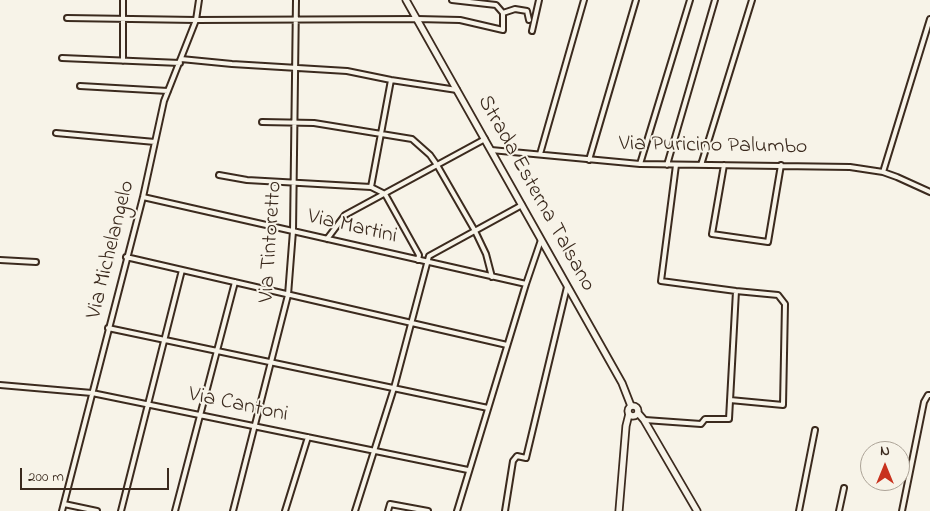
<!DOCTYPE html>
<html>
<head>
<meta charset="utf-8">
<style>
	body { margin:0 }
	#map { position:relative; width:930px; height:511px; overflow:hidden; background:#f7f3e8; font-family:"Indie Flower",sans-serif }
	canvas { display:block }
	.north { position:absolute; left:860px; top:441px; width:50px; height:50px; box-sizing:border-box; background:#f7f3e8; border:1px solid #aca397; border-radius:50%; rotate:0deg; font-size:14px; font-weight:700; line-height:20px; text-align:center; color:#3b2a1e }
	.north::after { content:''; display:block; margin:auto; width:18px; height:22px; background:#c8321e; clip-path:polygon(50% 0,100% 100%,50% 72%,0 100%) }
	.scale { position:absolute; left:20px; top:468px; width:149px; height:22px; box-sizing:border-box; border:2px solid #3b2a1e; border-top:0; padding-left:6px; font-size:15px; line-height:18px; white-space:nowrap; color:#3b2a1e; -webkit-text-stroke:4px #f7f3e8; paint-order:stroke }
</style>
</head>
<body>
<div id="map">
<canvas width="930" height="511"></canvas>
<div class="north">N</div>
<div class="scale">200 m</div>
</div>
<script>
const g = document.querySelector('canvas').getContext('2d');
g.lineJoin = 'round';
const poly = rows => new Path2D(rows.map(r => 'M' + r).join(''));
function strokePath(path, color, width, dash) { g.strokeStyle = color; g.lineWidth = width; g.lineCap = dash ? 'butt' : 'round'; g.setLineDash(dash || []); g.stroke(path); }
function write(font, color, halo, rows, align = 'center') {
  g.font = font + ' "Indie Flower",sans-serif'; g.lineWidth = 4; g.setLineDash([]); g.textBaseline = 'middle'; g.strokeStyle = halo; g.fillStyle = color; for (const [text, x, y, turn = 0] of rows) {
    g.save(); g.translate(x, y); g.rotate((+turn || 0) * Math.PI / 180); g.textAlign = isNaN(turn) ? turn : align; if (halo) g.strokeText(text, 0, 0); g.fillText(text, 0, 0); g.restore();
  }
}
const street = poly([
	[503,13,515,9,527,11,529,20],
	[67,18,196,20,417,19,460,20,503,30,503,13,496,5,452,0],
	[532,31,539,0],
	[62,58,180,63],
	[181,59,232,64,347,71,391,80,457,90],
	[123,61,123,0],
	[80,86,168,91],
	[262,122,314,123,412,139,430,155,437,165,475,231,486,254,492,277],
	[56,133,155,142],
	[491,150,640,164,850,167,883,172,897,177,930,192],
	[540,154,584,0],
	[589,160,636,0],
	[640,164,690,0],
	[667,165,715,0],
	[676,165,661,281,736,291,778,295,785,304,783,405,730,400],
	[701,165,752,0],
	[724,165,712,234,768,242,781,165],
	[883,172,930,19],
	[219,175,247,180,371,187,385,194,419,255,418,260],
	[371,187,391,80],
	[143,197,526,284],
	[327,239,345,215,485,139],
	[126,257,507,345],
	[0,260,36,262],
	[108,328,488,408],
	[0,385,92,393,468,470],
	[645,420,701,424,705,419,729,419,736,291],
	[64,504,97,511],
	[62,511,143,197,164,101,196,20,199,0],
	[121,511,182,270],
	[175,511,235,282],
	[233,511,288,295,293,231,296,0],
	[285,511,308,437],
	[355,511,394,388,429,256,522,205],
	[388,511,390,504,428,511],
	[457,511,526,284,541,240],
	[505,511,513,461,517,456,526,458,567,287],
	[799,511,815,430],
	[839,511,844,488],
	[902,511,924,402,928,395,930,395]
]);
const secondary = poly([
	[406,0,622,383,631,406],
	'628 411a5 5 0 1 1 10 0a5 5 0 1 1-10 0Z',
	[638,413,644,420,697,511],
	[619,511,626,426,629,414]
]);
strokePath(street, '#3b2a1e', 8);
strokePath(secondary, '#3b2a1e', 9);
strokePath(street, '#f7f3e8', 4);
strokePath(secondary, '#f7f3e8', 5.5);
write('22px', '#3b2a1e', '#f7f3e8', [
	["Via Puricino Palumbo",713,147,1],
	["Strada Esterna Talsano",535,194,61],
	["Via Martini",352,228,13],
	["Via Tintoretto",272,242,-86],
	["Via Michelangelo",112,250,-76],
	["Via Cantoni",238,406,12]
]);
</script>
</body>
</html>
